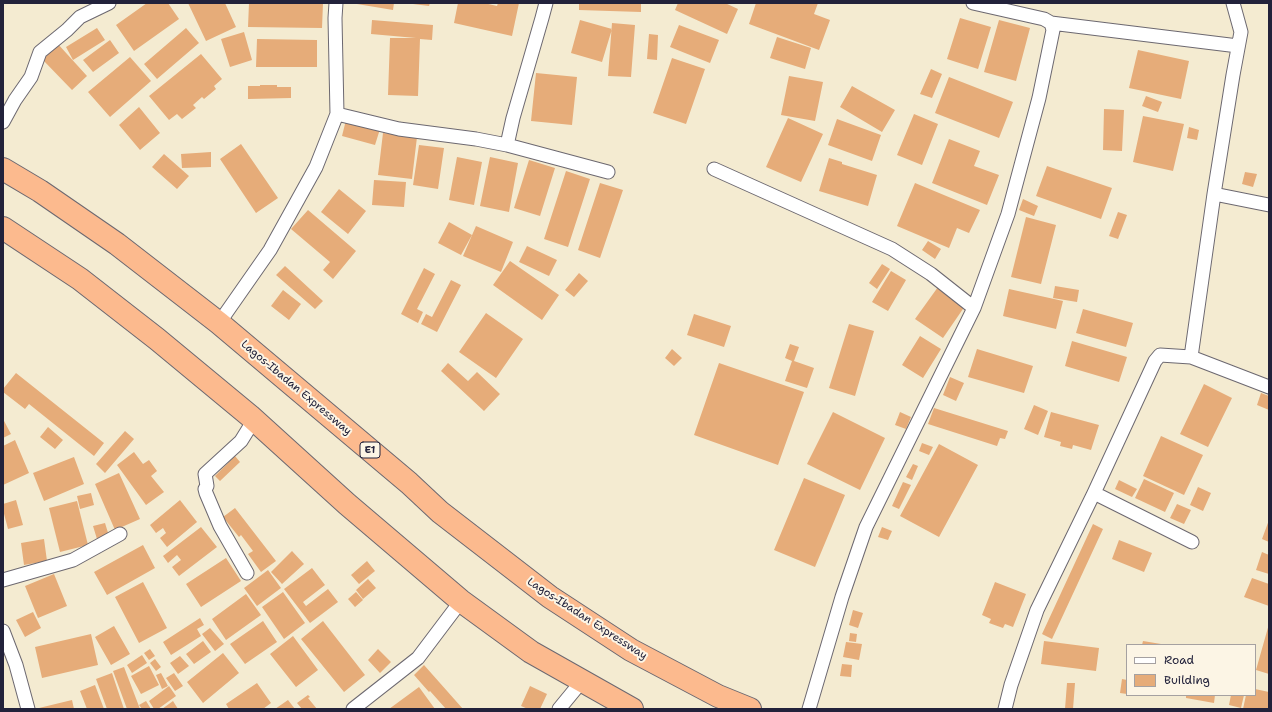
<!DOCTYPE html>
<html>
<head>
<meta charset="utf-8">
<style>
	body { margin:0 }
	#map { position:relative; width:1272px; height:712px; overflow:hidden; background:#f4ebd1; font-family:"Shantell Sans",sans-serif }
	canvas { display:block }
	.frame { position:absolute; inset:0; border:4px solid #22223b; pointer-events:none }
	.legend { position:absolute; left:1126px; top:644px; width:130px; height:52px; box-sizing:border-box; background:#fcf5e5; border:1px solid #a5a1a1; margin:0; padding:5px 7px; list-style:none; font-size:12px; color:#22223b }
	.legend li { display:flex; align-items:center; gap:8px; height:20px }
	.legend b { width:20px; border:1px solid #a5a1a1 }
</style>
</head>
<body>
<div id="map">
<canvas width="1272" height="712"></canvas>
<div class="frame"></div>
<ul class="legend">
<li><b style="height:5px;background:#fff"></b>Road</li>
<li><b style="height:11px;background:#e6ac79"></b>Building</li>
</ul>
</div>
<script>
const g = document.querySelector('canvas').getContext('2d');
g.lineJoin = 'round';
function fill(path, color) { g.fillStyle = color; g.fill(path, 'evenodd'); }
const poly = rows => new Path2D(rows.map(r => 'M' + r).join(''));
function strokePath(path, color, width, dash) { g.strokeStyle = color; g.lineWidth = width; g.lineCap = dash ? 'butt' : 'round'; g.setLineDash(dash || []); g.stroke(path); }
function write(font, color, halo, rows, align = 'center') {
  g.font = font + ' "Shantell Sans",sans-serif'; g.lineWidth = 4; g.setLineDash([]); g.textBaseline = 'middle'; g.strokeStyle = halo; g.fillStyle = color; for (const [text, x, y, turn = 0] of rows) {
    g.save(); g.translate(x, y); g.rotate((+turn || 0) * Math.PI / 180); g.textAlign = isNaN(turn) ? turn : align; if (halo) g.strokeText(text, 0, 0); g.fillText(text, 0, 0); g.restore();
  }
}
fill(poly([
	[147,3,168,3,179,19,134,51,116,25],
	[188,3,225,3,236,27,206,41],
	[249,3,323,3,322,28,248,27],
	[351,3,394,3,393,10],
	[413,3,430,3,429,6,413,4],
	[458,3,484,3,497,6,498,3,519,3,512,36,454,23],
	[579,3,641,3,641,12,579,10],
	[678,3,725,3,738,9,727,34,675,10],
	[756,3,818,3,814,14,830,20,819,50,749,24],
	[960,18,991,27,978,69,947,59],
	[372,20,433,25,432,40,420,39,418,96,388,95,390,38,416,38,371,34],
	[580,20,612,29,602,62,571,53],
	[999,20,1030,28,1016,81,984,72],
	[612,23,635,25,631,77,608,76],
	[679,25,719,40,710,63,670,47],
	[97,28,105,40,73,60,66,47],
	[186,28,199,43,157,79,144,64],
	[244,32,252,60,230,67,221,39],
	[649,34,658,35,657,60,647,59],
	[777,37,811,48,805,69,770,58],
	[257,39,317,40,317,67,256,67],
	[110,40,119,53,93,72,83,60],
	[57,43,87,76,72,90,41,58],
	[1138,50,1189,61,1181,99,1129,88],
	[201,54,222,79,214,86,216,89,204,99,202,97,193,105,196,108,182,119,177,114,169,120,149,96],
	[130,57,151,81,110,117,88,92],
	[672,58,705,69,686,124,653,113],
	[931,69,942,74,932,98,920,94],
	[536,73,577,77,572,125,531,121],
	[789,76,823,82,815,121,781,115],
	[949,77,1013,102,999,138,935,113],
	[260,85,277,85,277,87,291,87,291,98,248,99,248,86,260,86],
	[852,86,895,110,882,132,840,107],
	[1146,96,1162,102,1158,112,1142,106],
	[139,107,160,133,140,150,119,125],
	[1104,109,1124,110,1122,151,1103,150],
	[914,114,938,124,922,165,897,155],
	[1143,116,1184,124,1173,171,1133,162],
	[788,118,823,134,801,182,766,167],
	[837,119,881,135,872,161,828,145],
	[346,120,380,129,375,145,342,136],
	[1189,127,1199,130,1197,140,1187,138],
	[383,133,417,137,412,179,378,175],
	[949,139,980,151,974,166,999,175,987,205,932,183],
	[241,144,278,198,256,213,220,159],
	[419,145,444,148,438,189,413,185],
	[211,152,211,167,182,168,181,154],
	[164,154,189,176,177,189,152,167],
	[457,157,482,162,474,205,449,200],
	[490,157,518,163,509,212,480,206],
	[829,158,842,162,842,164,877,175,868,206,819,191],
	[529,160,555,168,540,216,514,208],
	[1047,166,1112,188,1101,219,1036,196],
	[566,171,590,179,568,247,544,239],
	[1245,172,1257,174,1253,187,1242,184],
	[374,180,406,182,404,207,372,205],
	[600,183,623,190,600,258,578,250],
	[915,183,980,210,969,233,957,228,949,248,897,226],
	[339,189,366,211,348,234,321,212],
	[1023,199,1038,206,1034,216,1019,210],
	[308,210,356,251,333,279,323,270,330,262,291,229],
	[1118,212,1127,215,1118,239,1109,236],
	[1026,217,1056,225,1041,284,1011,277],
	[449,222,472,235,461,255,438,243],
	[476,226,513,242,501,272,463,256],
	[928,241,941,249,935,259,922,250],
	[527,246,557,260,549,276,519,262],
	[510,261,559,295,542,320,493,285],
	[882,264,890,269,877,289,869,283],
	[285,266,323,301,315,309,276,275],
	[424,268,435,274,417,309,423,312,418,323,401,314],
	[891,271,906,280,888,311,872,302],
	[579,273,588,281,574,297,565,290],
	[451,280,461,285,437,332,421,324,426,314,432,317],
	[1055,286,1079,290,1077,302,1053,298],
	[938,287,965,306,943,338,915,319],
	[1009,289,1063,301,1056,329,1003,316],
	[283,290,301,304,289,320,271,306],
	[1083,309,1133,323,1126,347,1076,333],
	[486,313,523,339,496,378,459,352],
	[694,314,731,326,724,347,687,335],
	[849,324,874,331,855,396,829,388],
	[920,336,941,349,923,378,902,365],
	[1072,341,1127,357,1119,382,1065,366],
	[790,344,799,347,794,361,814,368,807,388,785,381,792,361,785,358],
	[672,349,682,358,674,366,665,358],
	[977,349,1033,366,1024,393,968,377],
	[448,363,468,381,477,372,500,394,484,411,441,371],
	[719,363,804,392,778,465,694,435],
	[16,373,104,443,94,456,29,404,25,409,3,392,3,389],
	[950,377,964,383,956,401,943,395],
	[1204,384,1232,398,1208,447,1180,434],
	[1261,393,1269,396,1269,410,1257,405],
	[1034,405,1048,411,1038,435,1024,429],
	[934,408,1008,431,1005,439,1000,438,997,446,928,424],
	[833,412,885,438,860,490,807,464],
	[900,412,911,417,906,429,895,425],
	[1051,412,1099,425,1091,450,1073,445,1072,449,1060,446,1061,442,1044,437],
	[3,419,11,434,3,438],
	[48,427,63,440,55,449,40,437],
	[125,431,134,439,105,473,96,464],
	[1161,436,1203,455,1184,495,1143,476],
	[15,440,29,473,3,485,3,446],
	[922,443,933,447,929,455,919,451],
	[939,444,978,465,939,537,900,516],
	[134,452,143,464,149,460,157,471,151,476,164,492,146,505,117,465],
	[235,456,240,462,220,481,215,476],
	[74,457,84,484,44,501,33,473],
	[913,464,918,466,912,480,906,477],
	[119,473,140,519,115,530,95,484],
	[804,478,845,495,815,567,774,550],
	[1144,479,1174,493,1165,512,1135,498],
	[1119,480,1137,489,1132,497,1115,489],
	[903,482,911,485,899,509,892,506],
	[1198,487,1211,493,1203,511,1190,505],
	[91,493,94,505,80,509,77,496],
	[16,500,23,525,8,529,3,510,3,504],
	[180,500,197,522,167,547,160,538,166,533,163,528,156,533,150,525],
	[77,501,88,545,60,552,49,508],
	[1177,504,1191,510,1184,524,1170,518],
	[235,508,276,561,261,572,248,554,253,551,241,535,239,537,223,517],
	[1269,520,1269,542,1262,539],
	[105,523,109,536,97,539,93,526],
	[1093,524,1103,529,1052,639,1042,634],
	[201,527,217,547,179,576,172,567,181,560,177,555,168,563,163,556],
	[882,527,892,531,888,540,878,537],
	[44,539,47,561,24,565,21,543],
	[1119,540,1152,553,1144,572,1112,559],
	[143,545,155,568,107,595,94,572],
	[292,551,304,564,282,584,271,572],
	[1262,552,1269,555,1269,574,1256,570],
	[226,558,241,581,201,607,186,584],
	[367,561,375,571,359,584,351,575],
	[312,568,325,585,303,602,306,606,328,589,338,602,310,623,284,589],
	[268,570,281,588,257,606,244,588],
	[54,574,67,606,38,618,25,586],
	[1252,578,1269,584,1269,606,1244,597],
	[368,579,376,588,363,599,356,590],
	[143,582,167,628,139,643,115,597],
	[995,582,1026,594,1013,627,1005,624,1003,628,989,623,991,619,982,615],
	[283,592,305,623,284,639,262,607],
	[356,592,363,600,355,607,348,599],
	[246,594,261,615,226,640,212,619],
	[853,610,863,613,858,628,849,625],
	[33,612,41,628,25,637,16,620],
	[200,618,204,625,197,629,201,636,171,655,163,642],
	[263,621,277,642,245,664,230,644],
	[323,621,365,675,344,692,301,639],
	[1269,624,1269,674,1256,670],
	[114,626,130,654,111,665,95,637],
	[210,628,224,644,215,651,202,634],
	[850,633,857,634,856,642,849,641],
	[91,634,98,665,42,678,35,647],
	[293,636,318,670,296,687,270,654],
	[203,641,211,652,194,664,186,654],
	[1044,641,1099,648,1096,671,1041,664],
	[1143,641,1161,644,1161,645,1142,645],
	[846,642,862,644,859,660,843,657],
	[150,649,155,656,149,660,144,653],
	[378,649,391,662,380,673,368,660],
	[223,653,239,673,203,703,187,682],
	[142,655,147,663,132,673,127,665],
	[180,656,189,666,178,674,170,663],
	[155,659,161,667,156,671,150,663],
	[842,664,852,665,851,677,840,676],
	[424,665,463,709,446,709,430,691,429,692,414,675],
	[149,666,159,685,141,694,131,676],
	[124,667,140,709,127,709,113,671],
	[112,673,124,709,107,709,96,679],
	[161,673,168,686,162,689,156,675],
	[174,673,183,686,175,691,166,678],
	[1122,679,1127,680,1127,694,1120,693],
	[257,683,271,703,263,709,229,709,226,704],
	[1067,683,1075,683,1073,709,1065,709],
	[95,685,104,709,87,709,80,691],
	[169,686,176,696,158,709,154,709,149,701],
	[530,686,547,694,540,709,528,709,521,706],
	[419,687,435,709,389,709],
	[1255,689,1269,692,1269,709,1243,709,1246,695,1255,695],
	[308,695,310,697,308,698,317,709,302,709,297,703],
	[1186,695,1215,695,1214,703,1186,698],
	[1231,695,1244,695,1241,708,1229,705],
	[72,700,74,709,39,709,39,708],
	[288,700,295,709,275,709],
	[146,701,151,709,142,709,139,705],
	[173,701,178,709,162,709]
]), '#e6ac79');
const street = poly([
	[973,3,1044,19,1051,23,1238,46],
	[337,114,399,129,476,139,507,145,608,172],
	[3,122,15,100,31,77,40,52,67,30,80,17,109,3],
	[507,145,513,118,542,18,546,3],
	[714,169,892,249,931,274,974,308],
	[1214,194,1269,205],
	[219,323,270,250,316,167,337,114,335,18,336,3],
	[1191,357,1214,194,1233,75,1241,32,1233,3],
	[1094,493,1192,542],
	[247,573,220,526,206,493,205,489,207,486,205,474,241,441,254,420],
	[3,580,73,560,120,534],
	[3,631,16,665,28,709],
	[353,709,418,658,461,601],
	[559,709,582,681],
	[809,709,842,597,866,527,974,308,1008,214,1039,98,1053,30,1051,23],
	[1005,709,1011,685,1037,610,1094,493,1155,361,1160,355,1191,357,1269,387]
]);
const highway = poly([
	[3,169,40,191,117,244,219,323,409,483,440,512,550,597,631,650,718,696,750,709],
	[3,228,80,279,157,339,250,416,347,504,461,601,531,652,632,709]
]);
strokePath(street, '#6c6870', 15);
strokePath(highway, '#6c6870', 24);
strokePath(street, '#fff', 13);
strokePath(highway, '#fcba8e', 22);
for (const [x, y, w] of [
	[370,450,20]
]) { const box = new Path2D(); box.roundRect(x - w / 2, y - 8, w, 16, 3); g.fillStyle = '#fcf5e5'; g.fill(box); strokePath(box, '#22223b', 1); }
write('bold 10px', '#22223b', null, [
	["E1",370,450]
]);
write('11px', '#22223b', '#fcf5e5', [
	["Lagos-Ibadan Expressway",296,388,40],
	["Lagos-Ibadan Expressway",587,619,33]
]);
</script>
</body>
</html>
